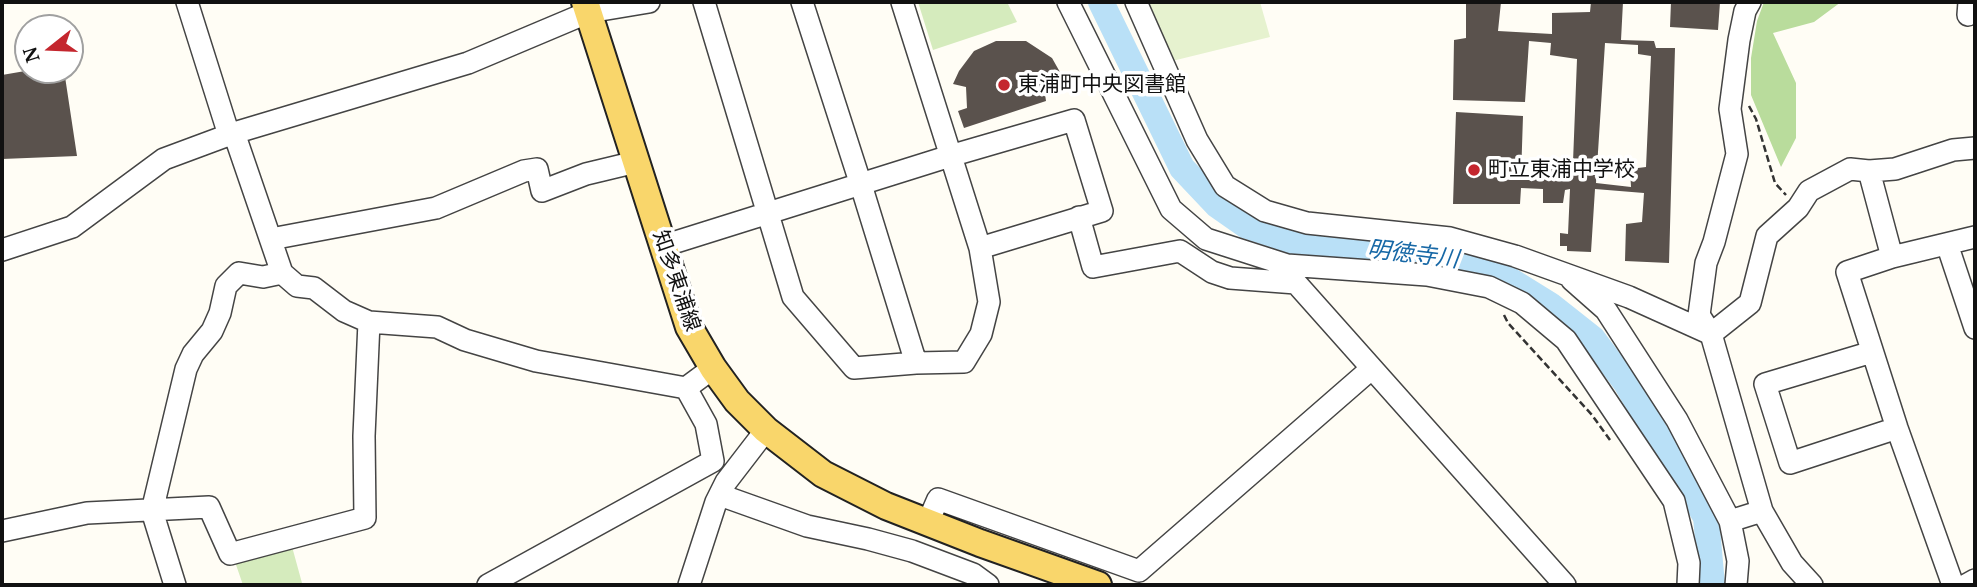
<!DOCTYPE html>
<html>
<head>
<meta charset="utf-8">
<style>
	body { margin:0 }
	#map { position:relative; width:1977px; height:587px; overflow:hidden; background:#fffdf5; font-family:"Noto Serif",serif }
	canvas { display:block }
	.frame { position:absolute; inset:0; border:4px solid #111; pointer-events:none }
	.north { position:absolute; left:14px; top:14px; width:70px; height:70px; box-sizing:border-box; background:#fff; border:2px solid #a0a0a0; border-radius:50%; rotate:252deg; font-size:19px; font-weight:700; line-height:28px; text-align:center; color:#111 }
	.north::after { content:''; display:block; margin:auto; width:24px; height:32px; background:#c4262e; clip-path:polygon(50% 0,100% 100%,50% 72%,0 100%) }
</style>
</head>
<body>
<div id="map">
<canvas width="1977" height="587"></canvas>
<div class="frame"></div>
<div class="north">N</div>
</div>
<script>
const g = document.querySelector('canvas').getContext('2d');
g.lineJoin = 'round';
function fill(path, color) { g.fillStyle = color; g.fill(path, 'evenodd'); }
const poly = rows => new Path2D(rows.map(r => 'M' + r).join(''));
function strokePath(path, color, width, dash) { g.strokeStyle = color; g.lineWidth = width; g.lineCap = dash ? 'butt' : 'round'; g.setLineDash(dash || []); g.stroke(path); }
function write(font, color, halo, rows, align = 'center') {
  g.font = font + ' "Noto Serif","Noto Sans JP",serif'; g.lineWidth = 7; g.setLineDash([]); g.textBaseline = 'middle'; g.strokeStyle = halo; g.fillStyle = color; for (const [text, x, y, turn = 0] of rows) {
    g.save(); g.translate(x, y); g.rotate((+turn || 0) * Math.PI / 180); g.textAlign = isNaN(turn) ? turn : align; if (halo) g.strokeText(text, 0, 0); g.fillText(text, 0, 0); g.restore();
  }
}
fill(poly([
	[918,2,1007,2,1017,22,933,50],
	[291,543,302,583,299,585,243,585,234,559]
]), '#d5ebbd');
fill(poly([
	[1764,2,1841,2,1814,22,1773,33,1796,83,1796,138,1781,167,1751,95,1751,58,1757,21]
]), '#b9dc9c');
fill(poly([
	[1136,2,1260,2,1270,37,1164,63]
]), '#e6f2cf');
strokePath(poly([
	[1101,2,1182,168,1217,205,1247,226,1301,244,1418,249,1454,255,1500,274,1550,305,1593,339,1626,383,1706,517,1712,585]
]), '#b9e0f7', 26);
fill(poly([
	[1466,2,1501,2,1498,31,1552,34,1552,13,1590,12,1591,2,1623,2,1621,40,1654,41,1656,48,1675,48,1669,263,1625,261,1626,224,1642,222,1644,193,1595,189,1591,252,1567,251,1567,246,1560,246,1560,233,1568,234,1570,189,1565,190,1563,203,1543,203,1543,189,1521,188,1520,204,1453,204,1456,112,1523,116,1521,177,1544,178,1545,161,1573,162,1577,59,1550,55,1551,43,1529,41,1525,102,1453,100,1454,40,1466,38],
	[1605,43,1638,45,1638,54,1651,56,1646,167,1630,169,1631,187,1596,183],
	[1671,2,1720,2,1718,30,1670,27],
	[996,41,1026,41,1052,58,1065,81,1044,87,1046,101,964,128,958,111,967,108,966,87,953,84,959,71,974,51],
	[31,70,64,70,77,156,2,159,2,75]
]), '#5a524d');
const minor = poly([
	[187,2,229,135],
	[704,2,793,297,854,368,916,363,964,362,981,334,989,302,980,248,902,2],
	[802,2,861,185,916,363],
	[1068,2,1171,209,1206,239,1287,265,1427,275,1489,287,1522,303,1566,340,1674,501,1689,563,1688,585],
	[1136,2,1197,140,1225,186,1265,211,1307,223,1450,238,1515,256,1629,297,1711,334],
	[1968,15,1969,2],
	[234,133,282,273,297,286,314,288,344,311,369,322,437,327,465,340,536,361,686,388,713,368],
	[1869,171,1892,257],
	[1079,217,1093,267,1180,251,1212,272,1230,278,1296,283,1565,585],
	[271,239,436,208,524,171,537,169,542,191,586,174,636,162],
	[1947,244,1975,328],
	[663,246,950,156,1074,120,1102,211,980,248],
	[2,250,72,227,164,159,234,133,468,63,589,12,649,2],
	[1572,280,1606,310,1677,420,1730,521,1738,561,1736,585],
	[1711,334,1750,303,1767,236,1798,208,1809,191,1850,169,1869,171,1895,169,1953,150,1975,148],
	[1872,352,1765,384,1790,463,1897,428],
	[720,495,807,526,868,539,912,551,973,574,988,585],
	[1762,511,1792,563,1812,585],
	[1730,521,1762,511,1711,334,1699,315,1706,263,1714,242,1737,154,1730,109,1739,40,1745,11,1750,2],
	[928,522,938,499,1139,571,1371,369],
	[2,531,87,513,209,507,230,554,365,518,364,436,369,322],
	[175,585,152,511,186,369,193,354,212,331,220,313,226,286,239,273,263,277,282,273],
	[488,585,713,461,706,424,686,388],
	[689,585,716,502,726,482,766,430],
	[1953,585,1897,428,1847,272,1892,257,1975,237],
	[1966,585,1975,580]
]);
const major = poly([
	[585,2,689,327,713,368,737,401,766,430,823,474,886,506,980,543,1098,585]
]);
strokePath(minor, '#444', 24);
strokePath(major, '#222', 30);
strokePath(poly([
	[1749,106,1756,119,1775,183,1786,195],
	[1504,315,1508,323,1592,415,1610,440]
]), '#333', 2.5, [7, 3.5]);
strokePath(minor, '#fff', 21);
strokePath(major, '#f9d66b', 26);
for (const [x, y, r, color] of [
	[1004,85,7,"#c4262e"],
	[1474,170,7,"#c4262e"]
]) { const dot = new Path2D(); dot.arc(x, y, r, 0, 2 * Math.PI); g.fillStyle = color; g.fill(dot); strokePath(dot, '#fff', 2.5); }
write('21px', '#111', '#fff', [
	["東浦町中央図書館",1018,85],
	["町立東浦中学校",1488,170]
], 'left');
write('21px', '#111', '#fff', [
	["知多東浦線",676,281,71]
]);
write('italic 23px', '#1768a6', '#fff', [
	["明徳寺川",1413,255,7]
]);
</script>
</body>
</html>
